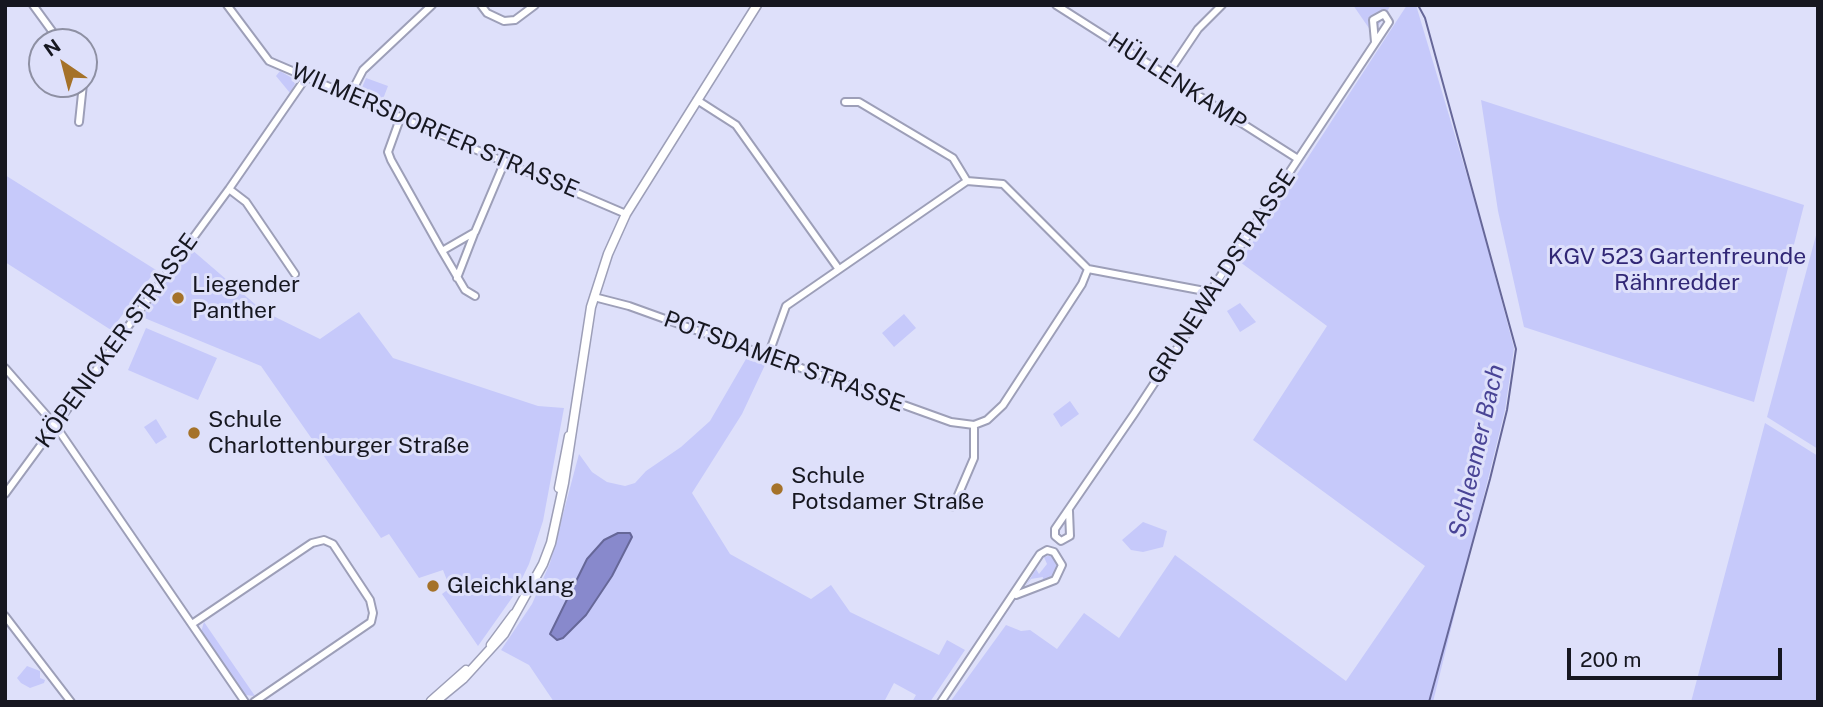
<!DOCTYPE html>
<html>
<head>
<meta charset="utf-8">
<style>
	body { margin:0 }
	#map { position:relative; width:1823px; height:707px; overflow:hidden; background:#dee0fa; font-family:"Public Sans",sans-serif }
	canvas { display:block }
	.frame { position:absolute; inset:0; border:7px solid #161720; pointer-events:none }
	.north { position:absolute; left:28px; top:28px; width:70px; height:70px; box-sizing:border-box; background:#dee0fa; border:2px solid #8e90a3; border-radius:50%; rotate:325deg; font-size:19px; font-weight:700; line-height:28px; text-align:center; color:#161720 }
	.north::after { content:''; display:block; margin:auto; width:24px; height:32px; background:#a57229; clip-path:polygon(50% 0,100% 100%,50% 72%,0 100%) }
	.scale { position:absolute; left:1567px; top:648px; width:215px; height:32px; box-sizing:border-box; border:4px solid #161720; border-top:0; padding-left:9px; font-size:21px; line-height:24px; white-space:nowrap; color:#161720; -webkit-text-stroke:5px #dee0fa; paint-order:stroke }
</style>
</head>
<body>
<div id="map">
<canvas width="1823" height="707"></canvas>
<div class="frame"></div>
<div class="north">N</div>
<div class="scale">200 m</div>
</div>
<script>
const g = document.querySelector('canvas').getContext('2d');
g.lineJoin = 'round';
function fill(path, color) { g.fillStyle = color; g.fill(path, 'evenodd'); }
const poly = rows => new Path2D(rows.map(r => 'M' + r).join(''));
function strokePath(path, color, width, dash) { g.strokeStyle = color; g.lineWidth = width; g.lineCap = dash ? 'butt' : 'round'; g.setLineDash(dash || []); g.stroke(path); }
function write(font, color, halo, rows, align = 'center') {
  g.font = font + ' "Public Sans",sans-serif'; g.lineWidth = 6; g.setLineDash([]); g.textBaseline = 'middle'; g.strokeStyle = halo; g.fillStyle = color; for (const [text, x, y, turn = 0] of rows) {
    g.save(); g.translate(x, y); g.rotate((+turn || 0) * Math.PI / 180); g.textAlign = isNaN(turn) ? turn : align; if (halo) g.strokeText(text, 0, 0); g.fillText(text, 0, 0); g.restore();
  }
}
fill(poly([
	[1353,5,1391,5,1373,34],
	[1407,5,1416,5,1480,219,1514,348,1505,410,1433,702,950,702,1006,625,1021,631,1030,630,1057,649,1084,613,1119,638,1175,555,1346,681,1425,566,1253,440,1327,326,1240,262],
	[280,71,292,78,295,84,290,93,276,76],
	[366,78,388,86,383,99,361,90],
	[1481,100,1804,205,1754,402,1524,327,1498,211],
	[5,175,156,270,111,330,5,262],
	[1818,228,1818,449,1767,417],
	[191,249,263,311,320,339,359,312,393,358,538,406,564,408,543,521,529,564,514,595,478,646,442,594,450,588,443,570,419,578,389,534,381,538,261,366,142,317],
	[1240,303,1256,322,1240,332,1227,311],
	[904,314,916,328,894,347,882,333],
	[146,328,217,358,198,400,128,370],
	[746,359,765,365,742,414,692,493,730,554,811,599,831,585,850,612,939,655,947,640,965,650,930,702,912,702,916,695,894,683,884,702,554,702,529,665,501,650,532,604,550,563,579,454,592,472,607,482,625,486,635,483,646,471,681,447,710,421],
	[632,537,612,576,586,615,564,638,550,634,587,558],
	[1070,401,1079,414,1061,427,1053,414],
	[156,419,167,437,156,444,144,427],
	[1765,423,1818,456,1818,702,1691,702],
	[1143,522,1167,531,1163,547,1143,552,1131,550,1122,540],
	[1052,555,1058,568,1052,578,1042,583,1043,577,1031,579,1025,587,1036,569,1039,574,1047,564,1044,557],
	[204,622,255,696,245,695,201,632],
	[27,666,40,671,40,678,45,680,44,683,30,688,21,683,17,678]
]), '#c6c9fa');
const water = poly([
	[618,533,630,533,632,537,612,576,586,615,563,638,557,640,550,634,587,559,604,540,618,533]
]);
fill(water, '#8889cc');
strokePath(water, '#666798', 2);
strokePath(poly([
	[1418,5,1425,18,1516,349,1507,410,1490,479,1429,702]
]), '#666798', 2);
const minor = poly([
	[33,5,60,42],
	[227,5,269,61,626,214],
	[481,5,487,13,504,21,515,20,535,5],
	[1056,5,1298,159],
	[1167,75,1198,29,1222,5],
	[350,95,363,70,432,5],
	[697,100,736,125,838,268],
	[845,102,859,102,953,158,967,181],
	[401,116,388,152,391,160,442,251,475,232,505,161],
	[79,122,83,84],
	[229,189,246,202,295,274],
	[442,251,465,290,475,296],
	[457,278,474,234],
	[594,297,629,306,951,422,974,425,987,420,1003,405,1082,284,1088,269,1210,292],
	[768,356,786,306,967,181,1003,184,1088,269],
	[5,368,55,425,245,702],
	[5,494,229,189,305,79],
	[953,507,974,458,974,425],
	[1069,511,1070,536,1061,541,1055,536,1055,529,1134,414,1205,306,1210,292,1389,22,1384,14,1373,20,1375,42],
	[5,616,71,702],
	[192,624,312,543,324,540,333,544,370,600,373,613,371,622,254,702],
	[941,702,1040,554,1047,550,1054,552,1062,565,1055,580,1016,595]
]);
const tertiary = poly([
	[559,488,569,436],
	[491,645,514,614],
	[431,701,466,670],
	[435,702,463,679,504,634,543,564,551,543,564,483,591,307,608,254,626,214,757,5]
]);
strokePath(minor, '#9d9fb8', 10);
strokePath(tertiary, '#9d9fb8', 11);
strokePath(minor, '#fff', 6);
strokePath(tertiary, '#fff', 8);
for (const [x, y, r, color] of [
	[178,298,7,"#a57229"],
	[194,433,7,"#a57229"],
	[777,489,7,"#a57229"],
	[433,586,7,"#a57229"]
]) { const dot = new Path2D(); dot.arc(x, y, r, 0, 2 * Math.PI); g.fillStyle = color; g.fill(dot); strokePath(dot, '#dee0fa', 2.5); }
write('23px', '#161720', '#dee0fa', [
	["HÜLLENKAMP",1177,82,33],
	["WILMERSDORFER STRASSE",435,131,23],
	["GRUNEWALDSTRASSE",1222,277,-57],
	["KÖPENICKER STRASSE",117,341,-54],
	["POTSDAMER STRASSE",784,362,20]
]);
write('23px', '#312776', '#dee0fa', [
	["KGV 523 Gartenfreunde",1677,257],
	["Rähnredder",1677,283]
]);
write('23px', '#161720', '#dee0fa', [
	["Liegender",192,285],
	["Panther",192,311],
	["Schule",208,420],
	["Charlottenburger Straße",208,446],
	["Schule",791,476],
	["Potsdamer Straße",791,502],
	["Gleichklang",447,586]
], 'left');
write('italic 24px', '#494496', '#dee0fa', [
	["Schleemer Bach",1477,451,-77]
]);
</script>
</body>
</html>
